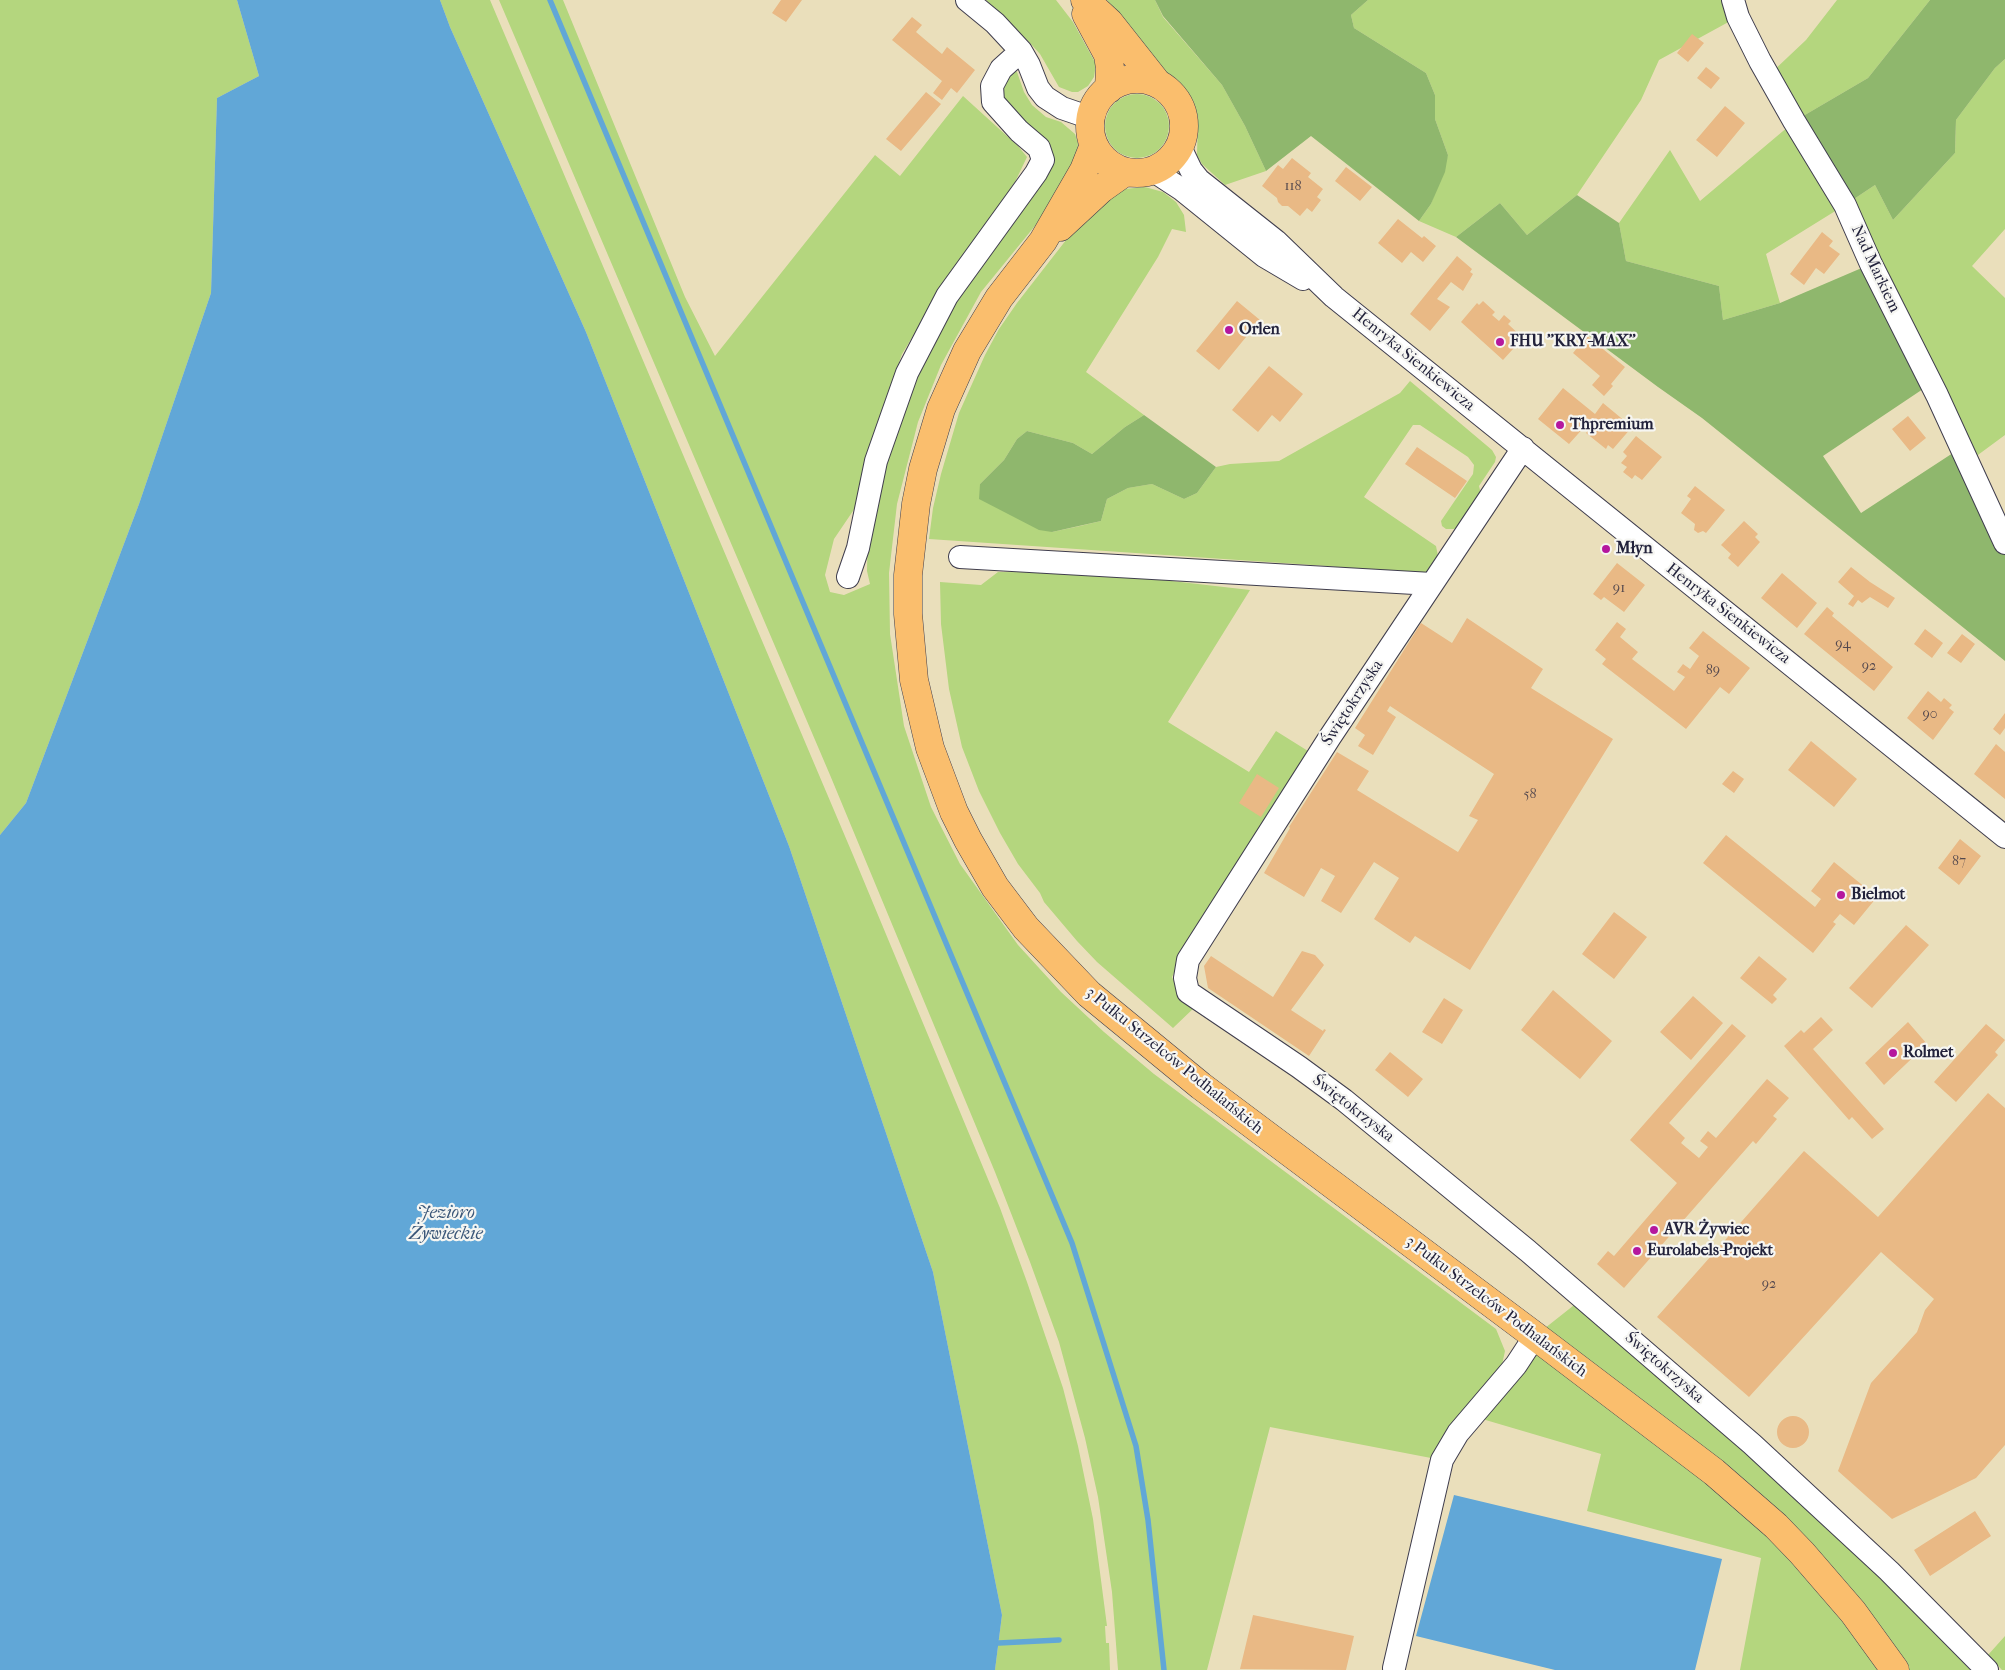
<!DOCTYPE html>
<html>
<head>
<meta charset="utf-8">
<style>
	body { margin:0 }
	canvas { display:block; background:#eadfbb }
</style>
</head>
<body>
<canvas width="2005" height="1670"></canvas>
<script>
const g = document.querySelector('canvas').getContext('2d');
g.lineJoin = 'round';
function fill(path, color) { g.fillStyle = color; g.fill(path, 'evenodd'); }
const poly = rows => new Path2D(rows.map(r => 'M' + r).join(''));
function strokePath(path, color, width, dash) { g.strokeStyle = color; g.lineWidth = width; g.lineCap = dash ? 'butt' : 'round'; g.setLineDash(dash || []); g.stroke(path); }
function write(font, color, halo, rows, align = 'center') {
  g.font = font + ' "IM FELL French Canon",serif'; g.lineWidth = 4.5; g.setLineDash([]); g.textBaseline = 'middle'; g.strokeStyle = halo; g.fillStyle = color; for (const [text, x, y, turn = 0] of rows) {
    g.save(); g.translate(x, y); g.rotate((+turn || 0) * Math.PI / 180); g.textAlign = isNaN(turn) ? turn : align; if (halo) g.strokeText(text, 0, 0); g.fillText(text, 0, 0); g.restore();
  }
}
fill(poly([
	[0,0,237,0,259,76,217,98,211,293,139,504,26,803,0,835],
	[440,0,490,0,853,855,1000,1208,1027,1282,1063,1388,1078,1446,1093,1519,1107,1626,1105,1626,1106,1643,1109,1643,1110,1670,995,1670,1002,1615,933,1272,789,846,586,332,450,27],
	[499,0,563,0,685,297,715,356,875,155,900,176,963,96,1018,146,1027,157,1015,182,948,279,902,354,873,438,855,508,834,539,825,575,830,592,844,595,870,584,867,571,868,527,898,412,947,306,1043,172,1002,99,1001,87,1013,68,1017,72,1024,92,1032,105,1046,117,1061,122,1075,134,1078,143,1077,158,1043,216,981,292,941,365,918,422,897,504,889,573,890,634,904,726,931,807,960,864,1018,945,1061,992,1104,1032,1154,1074,1496,1329,1505,1351,1502,1365,1482,1392,1446,1431,1431,1458,1270,1427,1207,1670,1118,1670,1112,1592,1098,1497,1085,1438,1059,1342,1030,1262,995,1172,830,775],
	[986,0,1056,0,1073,22,1096,64,1094,77,1088,86,1078,92,1072,92,1059,87,1040,54,1030,43],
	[1107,0,1155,0,1163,17,1222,85,1245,126,1266,171,1225,185,1202,164,1197,155,1198,117,1193,101,1181,84,1166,74],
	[1368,0,1729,0,1734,19,1659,60,1641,100,1577,195,1527,235,1500,203,1456,237,1419,221,1431,204,1448,155,1435,119,1435,95,1426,73,1354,28,1351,15],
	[1837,0,1930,0,1868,78,1798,119,1771,73,1806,40],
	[2005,59,2005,229,1972,266,2005,298,2005,435,1967,463,1845,205,1766,254,1780,303,1723,320,1719,286,1626,261,1619,223,1670,150,1700,201,1789,126,1845,205,1875,185,1893,220,1955,153,1956,120,1995,68],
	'1105 126a32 32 0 1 1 64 0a32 32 0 1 1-64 0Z',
	[1145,187,1163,192,1176,202,1184,215,1186,232,1172,229,1158,257,1086,372,1144,415,1125,427,1092,454,1073,443,1027,431,1017,439,1004,460,980,484,1052,532,1080,526,1101,521,1107,499,1128,488,1152,484,1184,499,1197,493,1216,467,1230,464,1279,461,1400,393,1410,381,1492,450,1496,457,1495,462,1479,486,1481,494,1458,527,1454,529,1446,529,1442,526,1441,521,1473,474,1474,465,1468,457,1420,425,1413,425,1364,497,1436,546,1438,556,1424,576,1327,566,929,539,933,508,941,474,959,413,985,355,999,329,1017,303,1091,208,1124,189],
	[998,572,1102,573,1250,590,1168,722,1249,772,1276,731,1308,751,1180,960,1172,977,1178,990,1196,1006,1173,1028,1097,962,1077,941,1044,902,1040,893,1018,864,1000,833,979,791,962,747,949,689,941,624,940,582,981,585],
	[1583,1298,1987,1670,1740,1670,1761,1558,1587,1511,1601,1454,1472,1416,1535,1336],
	[2005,1636,2005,1670,2002,1670,1988,1655]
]), '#b4d67e');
fill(poly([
	[1155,0,1368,0,1351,15,1354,28,1426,73,1435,95,1435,119,1448,155,1445,172,1431,204,1419,221,1311,136,1266,171,1245,126,1222,85,1163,16],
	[1930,0,2005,0,2005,59,1995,68,1956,120,1955,153,1893,220,1875,185,1845,205,1798,119,1868,78],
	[1577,195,1619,223,1626,261,1719,286,1723,320,1780,303,1871,264,1923,389,1823,456,1861,513,1956,451,2005,543,2005,661,1702,418,1658,387,1456,237,1500,203,1527,235],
	[1144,415,1216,467,1197,493,1184,499,1152,484,1128,488,1107,499,1101,521,1052,532,1039,530,979,499,980,484,1004,460,1017,439,1027,431,1073,443,1092,454,1125,427]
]), '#8fb76d');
fill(poly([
	[237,0,440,0,450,27,586,332,789,846,933,1272,1002,1615,995,1670,0,1670,0,835,26,803,139,504,211,293,217,98,259,76],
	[1454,1495,1722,1559,1695,1670,1555,1670,1416,1636]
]), '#61a7d7');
strokePath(poly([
	[550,0,1072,1243,1136,1446,1148,1520,1164,1670],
	[999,1643,1059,1640]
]), '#61a7d7', 5.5);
fill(poly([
	[781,0,802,0,786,22,772,13],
	[912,17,922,25,916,32,942,54,947,47,975,70,957,93,951,88,942,100,933,93,942,81,892,40],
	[1692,34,1704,43,1688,62,1677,53],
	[1706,67,1720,78,1711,89,1697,78],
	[926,92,941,104,901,151,886,139],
	[1725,106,1745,123,1717,157,1696,140],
	[1292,158,1311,173,1308,177,1323,189,1317,197,1321,200,1312,212,1307,208,1300,216,1288,206,1282,206,1278,202,1277,198,1262,186,1278,165,1283,169],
	[1346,167,1372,187,1360,201,1335,181],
	[1398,219,1422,238,1424,236,1436,246,1423,262,1411,252,1402,263,1378,243],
	[1822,232,1833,241,1829,246,1840,254,1824,274,1816,268,1804,285,1790,274],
	[1457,256,1472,269,1470,272,1473,274,1463,291,1451,282,1437,299,1450,307,1430,331,1410,314],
	[1237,301,1260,320,1219,370,1196,351],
	[1483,301,1495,312,1492,315,1499,321,1504,315,1511,321,1508,324,1523,338,1503,360,1461,322,1477,303,1479,305],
	[1587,336,1625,367,1611,384,1613,386,1604,396,1592,385,1600,376,1573,353],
	[1269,366,1303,394,1280,422,1272,415,1258,432,1232,410],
	[1563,388,1595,414,1603,403,1632,427,1613,449,1608,445,1606,449,1586,433,1590,428,1586,425,1569,444,1538,419],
	[1908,416,1926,438,1910,451,1892,429],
	[1636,436,1662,457,1642,480,1635,475,1632,479,1623,472,1627,467,1621,463,1627,456,1623,452],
	[1417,447,1467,481,1455,498,1405,464],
	[1695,486,1725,510,1706,533,1703,531,1698,533,1694,530,1695,524,1681,513,1691,499,1687,496],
	[1744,521,1758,534,1755,537,1760,542,1738,567,1728,558,1731,554,1721,545],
	[1617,563,1645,585,1624,612,1604,597,1601,600,1593,594],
	[1851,567,1870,582,1895,598,1888,608,1870,597,1862,603,1858,600,1853,607,1848,604,1854,596,1838,582],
	[1782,573,1817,603,1797,628,1761,598],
	[1827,607,1834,613,1832,616,1893,667,1874,691,1804,634],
	[1467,618,1543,669,1531,688,1613,739,1470,970,1415,936,1410,943,1374,919,1399,878,1374,862,1341,913,1321,901,1335,876,1321,868,1304,897,1264,873,1290,828,1289,827,1337,752,1369,771,1357,790,1458,852,1478,820,1469,816,1494,774,1390,706,1387,711,1396,717,1373,755,1358,746,1365,735,1355,728,1421,623,1452,643],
	[1617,622,1626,629,1620,637,1638,652,1632,659,1674,691,1685,677,1677,672,1683,664,1690,669,1699,656,1689,648,1703,631,1750,668,1729,694,1720,687,1686,729,1602,664,1606,659,1595,650],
	[1925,629,1943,643,1932,658,1914,644],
	[1962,634,1975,644,1961,663,1947,653],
	[1928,691,1941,702,1944,698,1952,705,1949,708,1954,712,1933,740,1907,718],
	[2005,713,2005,728,2000,735,1993,729],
	[1811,741,1857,779,1834,807,1788,770],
	[1996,744,2005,752,2005,799,1974,774],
	[1733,771,1744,779,1734,793,1722,784],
	[1257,774,1279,788,1261,817,1239,803],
	[1726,835,1815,907,1821,899,1811,891,1834,862,1877,897,1854,925,1840,914,1833,922,1836,924,1813,953,1703,863],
	[1960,839,1981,856,1959,885,1938,868],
	[1614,912,1647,937,1614,979,1582,954],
	[1906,925,1929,945,1872,1008,1849,988],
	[1302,951,1315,955,1324,965,1291,1010,1323,1031,1324,1029,1326,1030,1309,1056,1208,988,1204,966,1211,956,1273,997],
	[1759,956,1787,979,1773,995,1777,999,1772,1004,1740,978],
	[1553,990,1612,1041,1580,1079,1521,1030],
	[1693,996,1723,1023,1691,1060,1660,1032],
	[1444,998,1463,1010,1442,1044,1422,1032],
	[1821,1017,1833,1030,1813,1049,1884,1129,1872,1139,1852,1117,1849,1120,1784,1046,1801,1030,1804,1033],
	[1908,1022,1927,1044,1884,1085,1865,1063],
	[1732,1024,1746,1036,1669,1123,1685,1138,1681,1143,1699,1158,1708,1147,1700,1141,1708,1131,1716,1138,1767,1079,1789,1098,1773,1116,1777,1119,1756,1144,1753,1141,1624,1288,1597,1264,1608,1251,1614,1256,1677,1183,1630,1140],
	[1986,1024,2005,1040,1995,1052,1998,1055,1956,1102,1934,1082],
	[1390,1052,1423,1079,1408,1097,1375,1070],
	[1988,1093,2005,1108,2005,1445,1976,1478,1892,1519,1838,1471,1871,1383,1917,1332,1925,1310,1934,1299,1881,1252,1749,1397,1657,1317,1804,1151,1878,1217],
	'1777 1432a16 16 0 1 1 32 0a16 16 0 1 1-32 0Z',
	[1975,1511,1991,1536,1930,1576,1914,1550],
	[1253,1615,1354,1636,1346,1670,1240,1669]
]), '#e9b985');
const minor = poly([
	[967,0,995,23,1021,51,1029,65,1038,88,1045,97,1062,108,1091,118],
	[1733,0,1738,17,1760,61,1794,121,1845,205,1871,264,1937,395,2005,543],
	[1179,145,1191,170,1199,180,1276,241,1334,297,2005,837],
	[1152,170,1181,189,1264,256,1303,279],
	[1523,448,1330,737,1188,960,1185,978,1188,992,1299,1067,1344,1100,1528,1251,1752,1444,1889,1571,1987,1670],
	[960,557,1432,584],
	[848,577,858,548,876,461,907,373,947,296,1036,173,1043,160,1039,148,1019,131,993,102,992,86,1001,69,1021,51],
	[1394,1668,1442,1460,1458,1433,1516,1365,1535,1336]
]);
const major = poly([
	[1085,0,1109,22,1158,84],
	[1086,14,1108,55,1110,68,1109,89],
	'1090 126a47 47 0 1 1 94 0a47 47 0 1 1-94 0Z',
	[1094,145,1084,170,1043,241,999,298,967,351,941,409,923,469,916,504,908,575,908,614,914,680,930,748,954,812,968,840,995,887,1026,928,1089,994,1201,1086,1535,1336,1714,1472,1776,1526,1802,1553,1853,1612,1895,1670],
	[1060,227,1101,189,1125,172]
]);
strokePath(minor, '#403e4e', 24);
strokePath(major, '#403e4e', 29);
strokePath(minor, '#fff', 22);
strokePath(major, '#fabe6d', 28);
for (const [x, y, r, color] of [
	[1229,330,5,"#b5179e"],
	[1500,342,5,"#b5179e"],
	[1560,425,5,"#b5179e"],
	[1606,549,5,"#b5179e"],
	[1841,895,5,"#b5179e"],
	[1893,1053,5,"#b5179e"],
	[1654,1230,5,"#b5179e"],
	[1637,1251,5,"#b5179e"]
]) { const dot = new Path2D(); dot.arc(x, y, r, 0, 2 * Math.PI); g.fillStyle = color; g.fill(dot); strokePath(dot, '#f6f6f2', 2); }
write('14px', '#54484e', null, [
	["118",1293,187],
	["91",1619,589],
	["94",1843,645],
	["92",1869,667],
	["89",1713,671],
	["90",1930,715],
	["58",1530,795],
	["87",1959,862],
	["92",1769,1285]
]);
write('16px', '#22223b', '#f6f6f2', [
	["Nad Markiem",1875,269,65],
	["Henryka Sienkiewicza",1413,360,39],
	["Henryka Sienkiewicza",1728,614,38],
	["Świętokrzyska",1353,703,-57],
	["3 Pułku Strzelców Podhalańskich",1174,1061,39],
	["Świętokrzyska",1353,1109,38],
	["3 Pułku Strzelców Podhalańskich",1496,1307,37],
	["Świętokrzyska",1664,1368,41]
]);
write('bold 16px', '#22223b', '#f6f6f2', [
	["Orlen",1239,330],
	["FHU ''KRY-MAX''",1510,342],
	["Thpremium",1570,425],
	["Młyn",1616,549],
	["Bielmot",1851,895],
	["Rolmet",1903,1053],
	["AVR Żywiec",1664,1230],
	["Eurolabels-Projekt",1647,1251]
], 'left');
write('italic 18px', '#3b5779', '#f6f6f2', [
	["Jezioro",446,1214],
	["Żywieckie",446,1235]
]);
</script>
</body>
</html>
